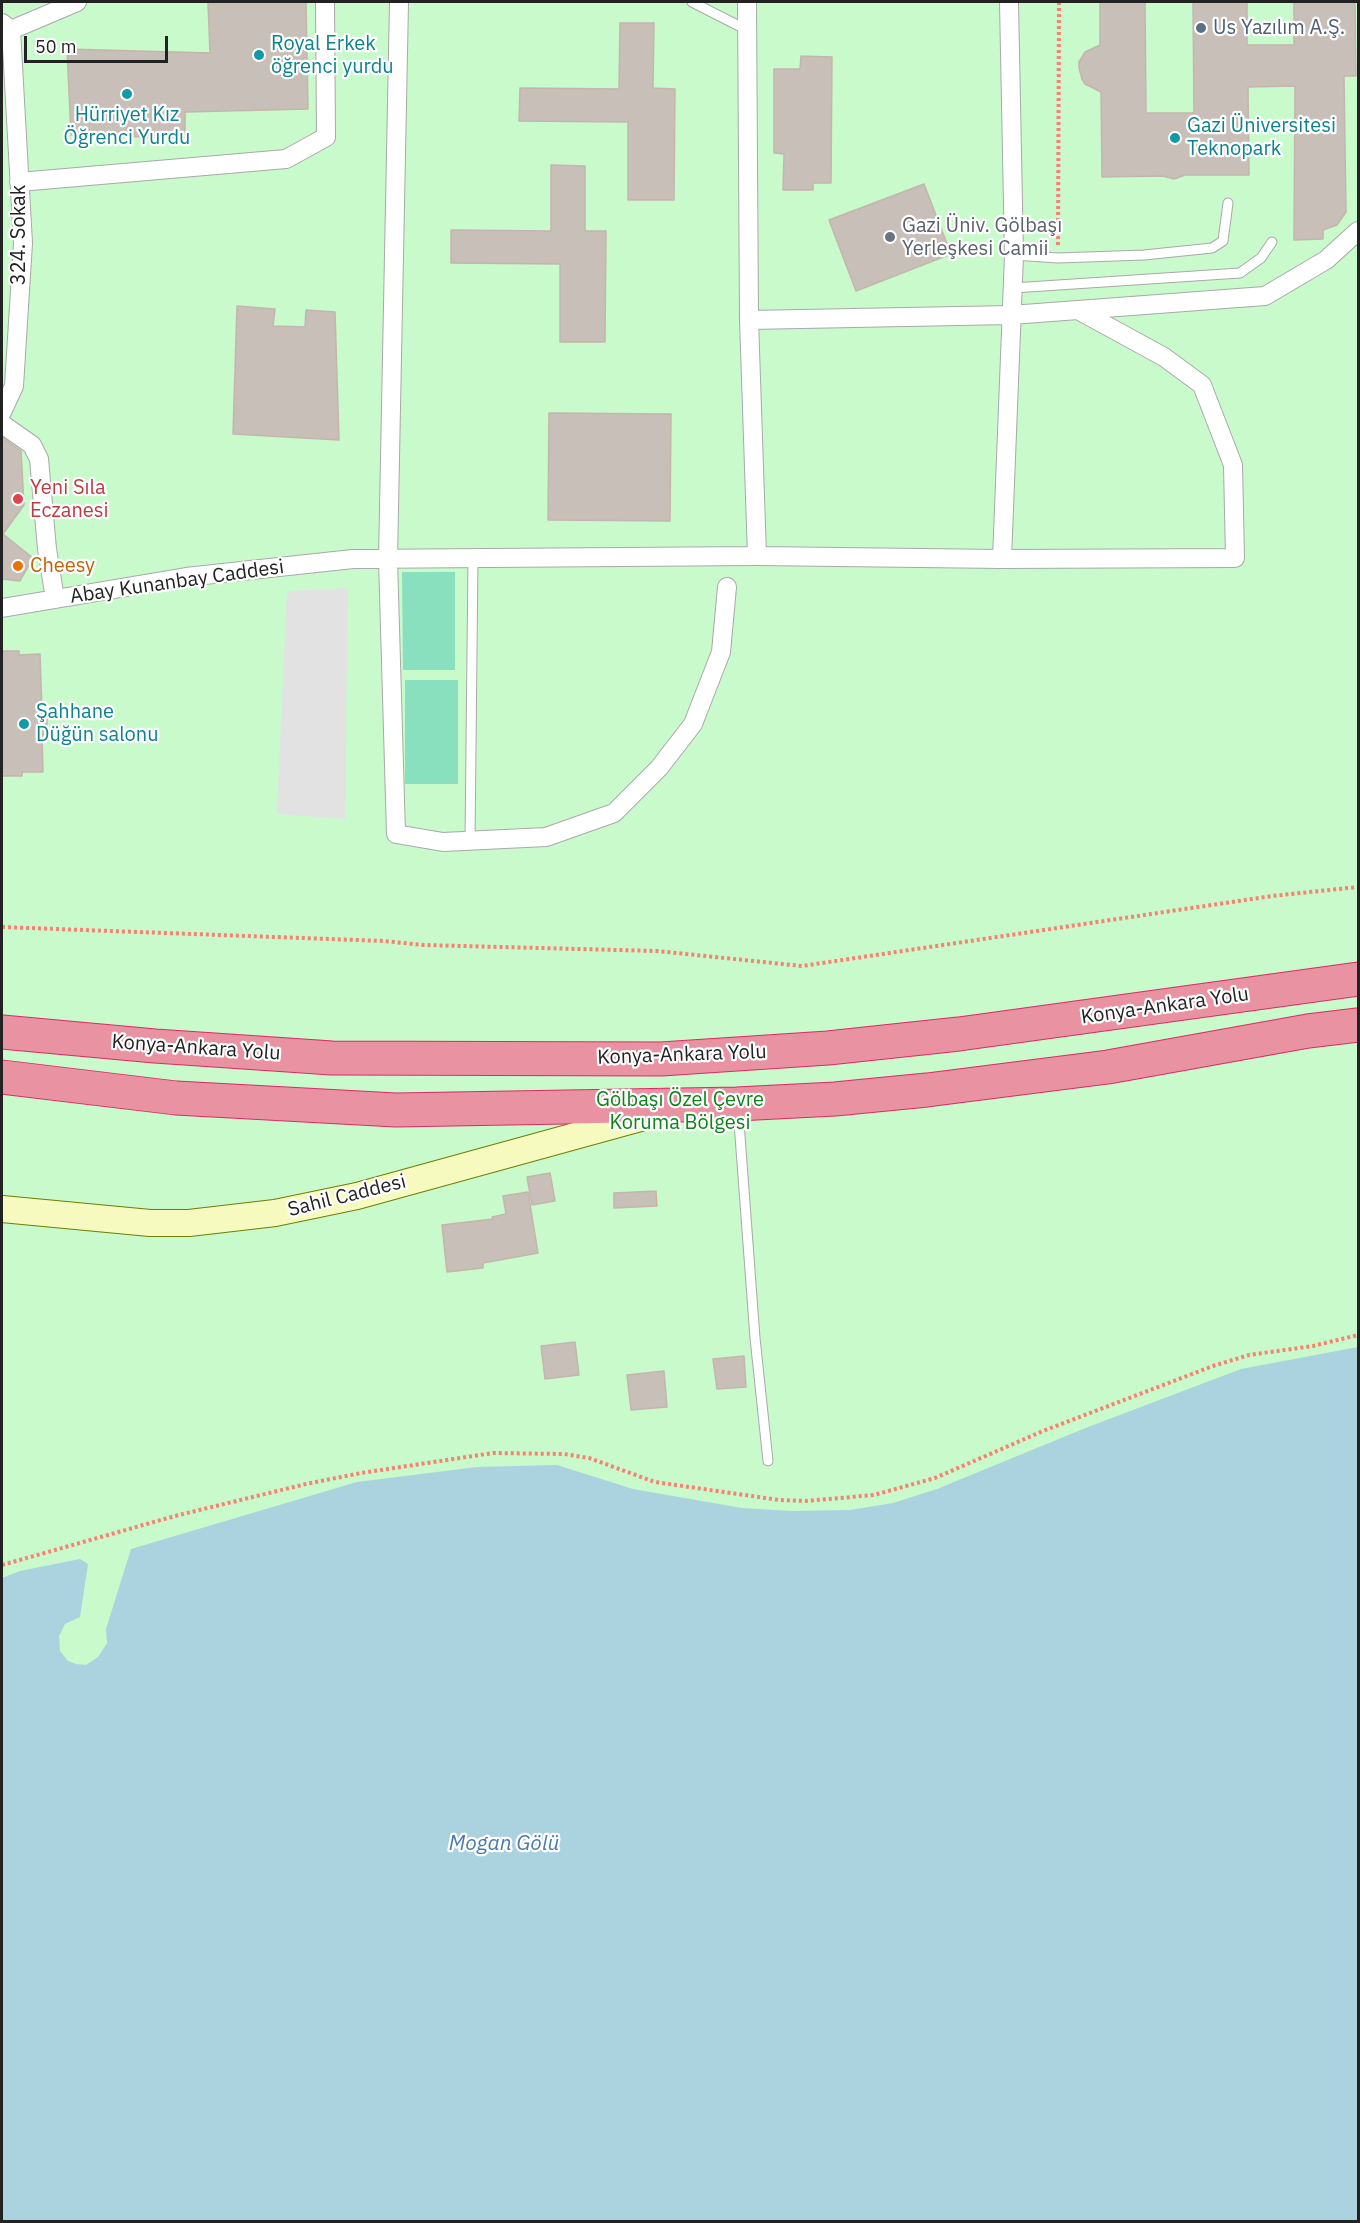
<!DOCTYPE html>
<html>
<head>
<meta charset="utf-8">
<style>
	body { margin:0 }
	#map { position:relative; width:1360px; height:2223px; overflow:hidden; background:#f2efe9; font-family:"IBM Plex Sans",sans-serif }
	canvas { display:block }
	.frame { position:absolute; inset:0; border:3px solid #222; pointer-events:none }
	.scale { position:absolute; left:24px; top:36px; width:144px; height:27px; box-sizing:border-box; border:3px solid #222; border-top:0; padding-left:8px; font-size:18px; line-height:21px; white-space:nowrap; color:#222; -webkit-text-stroke:4px #fff; paint-order:stroke }
</style>
</head>
<body>
<div id="map">
<canvas width="1360" height="2223"></canvas>
<div class="frame"></div>
<div class="scale">50 m</div>
</div>
<script>
const g = document.querySelector('canvas').getContext('2d');
g.lineJoin = 'round';
function fill(path, color) { g.fillStyle = color; g.fill(path, 'evenodd'); }
const poly = rows => new Path2D(rows.map(r => 'M' + r).join(''));
function strokePath(path, color, width, dash) { g.strokeStyle = color; g.lineWidth = width; g.lineCap = dash ? 'butt' : 'round'; g.setLineDash(dash || []); g.stroke(path); }
function write(font, color, halo, rows, align = 'center') {
  g.font = font + ' "IBM Plex Sans",sans-serif'; g.lineWidth = 4.5; g.setLineDash([]); g.textBaseline = 'middle'; g.strokeStyle = halo; g.fillStyle = color; for (const [text, x, y, turn = 0] of rows) {
    g.save(); g.translate(x, y); g.rotate((+turn || 0) * Math.PI / 180); g.textAlign = isNaN(turn) ? turn : align; if (halo) g.strokeText(text, 0, 0); g.fillText(text, 0, 0); g.restore();
  }
}
fill(poly([
	[2,2,1358,2,1358,2221,2,2221]
]), '#c8facc');
fill(poly([
	[402,572,455,572,455,670,403,670],
	[405,680,458,680,458,784,405,784]
]), '#88e0be');
fill(poly([
	[348,588,345,819,277,814,287,591]
]), '#e2e2e2');
fill(poly([
	[1358,1347,1358,2221,2,2221,2,1578,20,1571,80,1559,88,1564,80,1617,65,1624,59,1636,60,1651,68,1661,76,1664,86,1665,98,1657,107,1643,106,1629,131,1549,357,1482,477,1467,557,1465,633,1489,742,1508,791,1511,850,1510,893,1503,937,1489,1083,1429,1241,1369]
]), '#aad3df');
const building = poly([
	[208,2,306,2,308,109,185,112,185,138,71,135,67,49,210,53,208,2],
	[1100,2,1145,2,1146,113,1194,113,1193,2,1247,2,1247,45,1294,45,1294,2,1355,2,1356,76,1344,76,1346,212,1337,225,1323,230,1323,239,1294,240,1295,86,1248,87,1249,175,1185,175,1174,179,1163,176,1102,177,1101,92,1085,84,1082,79,1079,68,1079,62,1085,52,1100,45,1100,2],
	[620,23,654,23,653,88,675,89,674,200,628,200,628,122,519,121,520,88,619,89,620,23],
	[801,56,832,57,831,183,813,183,813,190,783,190,784,154,774,153,774,69,800,69,801,56],
	[551,165,585,166,585,231,606,231,605,342,560,342,560,264,451,263,451,230,551,231,551,165],
	[924,184,951,254,856,291,829,220,924,184],
	[237,306,275,309,273,326,305,327,306,310,335,312,339,440,233,434,237,306],
	[549,413,671,414,670,521,548,520,549,413],
	[2,437,21,451,24,505,3,534,33,558,20,581,2,579,2,437],
	[2,651,19,651,19,655,40,654,42,713,47,713,47,735,42,735,43,772,22,772,22,776,2,776,2,651],
	[550,1173,555,1201,532,1205,527,1177,550,1173],
	[656,1191,657,1206,614,1208,614,1193,656,1191],
	[528,1192,538,1253,483,1263,483,1268,447,1272,442,1225,493,1219,492,1217,506,1214,503,1196,528,1192],
	[575,1342,579,1375,545,1379,541,1346,575,1342],
	[744,1356,746,1387,717,1389,713,1359,744,1356],
	[664,1371,667,1407,631,1410,627,1375,664,1371]
]);
fill(building, '#c7bfb8');
strokePath(building, '#c4b6ab', 1.5);
const lane = poly([
	[692,2,747,30],
	[1014,255,1058,258,1144,255,1212,248,1223,241,1228,203],
	[1013,288,1240,273,1261,258,1272,242],
	[470,841,473,558],
	[738,1109,755,1338,768,1461]
]);
const street = poly([
	[399,2,388,559,396,834,443,842,546,837,614,813,659,768,693,724,721,652,727,587],
	[747,2,749,320,757,556],
	[2,23,11,30,23,243,14,386,2,412],
	[11,30,77,2],
	[19,182,286,159,326,137,325,2],
	[749,320,1011,315,1265,296,1326,260,1358,231],
	[2,424,32,445,39,459,47,549,55,599],
	[1002,559,1014,255,1009,2],
	[2,608,186,577,353,559,757,556,1002,559,1235,558,1233,465,1202,385,1164,357,1078,310]
]);
const secondary = poly([
	[2,1209,150,1223,189,1223,275,1213,357,1196,655,1114]
]);
const highway = poly([
	[2,1032,155,1046,332,1058,661,1059,828,1048,959,1034,1358,979],
	[2,1077,176,1098,396,1110,737,1104,835,1099,927,1090,1108,1067,1308,1031,1358,1025]
]);
strokePath(lane, '#a9a9a9', 11);
strokePath(street, '#a9a9a9', 20);
strokePath(secondary, '#707d05', 28);
strokePath(highway, '#dc2a67', 35);
strokePath(poly([
	[1058,245,1059,2],
	[2,927,384,941,423,945,657,951,802,966,1272,896,1358,887],
	[2,1565,175,1516,306,1484,361,1473,493,1453,564,1454,589,1458,655,1482,779,1500,806,1501,874,1495,935,1478,1043,1431,1213,1366,1249,1355,1313,1346,1358,1335]
]), '#fa8072', 4, [3, 3]);
strokePath(lane, '#fff', 9);
strokePath(street, '#fff', 18);
strokePath(secondary, '#f7fabf', 26);
strokePath(highway, '#e892a2', 33);
for (const [x, y, r, color] of [
	[1201,28,6,"#5c6f8a"],
	[259,55,6,"#0f9aa8"],
	[127,94,6,"#0f9aa8"],
	[1175,138,6,"#0f9aa8"],
	[890,237,6,"#6b7280"],
	[18,499,6,"#e0444e"],
	[18,566,6,"#e8710a"],
	[24,724,6,"#0f9aa8"]
]) { const dot = new Path2D(); dot.arc(x, y, r, 0, 2 * Math.PI); g.fillStyle = color; g.fill(dot); strokePath(dot, '#fff', 2); }
write('20px', '#4e5e75', '#fff', [
	["Us Yazılım A.Ş.",1213,28]
], 'left');
write('20px', '#0d838f', '#fff', [
	["Royal Erkek",271,44],
	["öğrenci yurdu",271,67],
	["Hürriyet Kız",127,115,"center"],
	["Öğrenci Yurdu",127,138,"center"],
	["Gazi Üniversitesi",1187,126],
	["Teknopark",1187,149],
	["Şahhane",36,712],
	["Düğün salonu",36,735]
], 'left');
write('20px', '#5b616d', '#fff', [
	["Gazi Üniv. Gölbaşı",902,226],
	["Yerleşkesi Camii",902,249]
], 'left');
write('20px', '#222', '#fff', [
	["324. Sokak",19,235,-90],
	["Abay Kunanbay Caddesi",177,582,-8],
	["Konya-Ankara Yolu",1165,1006,-8],
	["Konya-Ankara Yolu",196,1048,4],
	["Konya-Ankara Yolu",682,1055,-2],
	["Sahil Caddesi",347,1196,-14]
]);
write('20px', '#be3a42', '#fff', [
	["Yeni Sıla",30,488],
	["Eczanesi",30,511]
], 'left');
write('20px', '#c56008', '#fff', [
	["Cheesy",30,566]
], 'left');
write('20px', '#0c8416', '#fff', [
	["Gölbaşı Özel Çevre",680,1100],
	["Koruma Bölgesi",680,1123]
]);
write('italic 21px', '#4a7aab', '#fff', [
	["Mogan Gölü",504,1844]
]);
</script>
</body>
</html>
